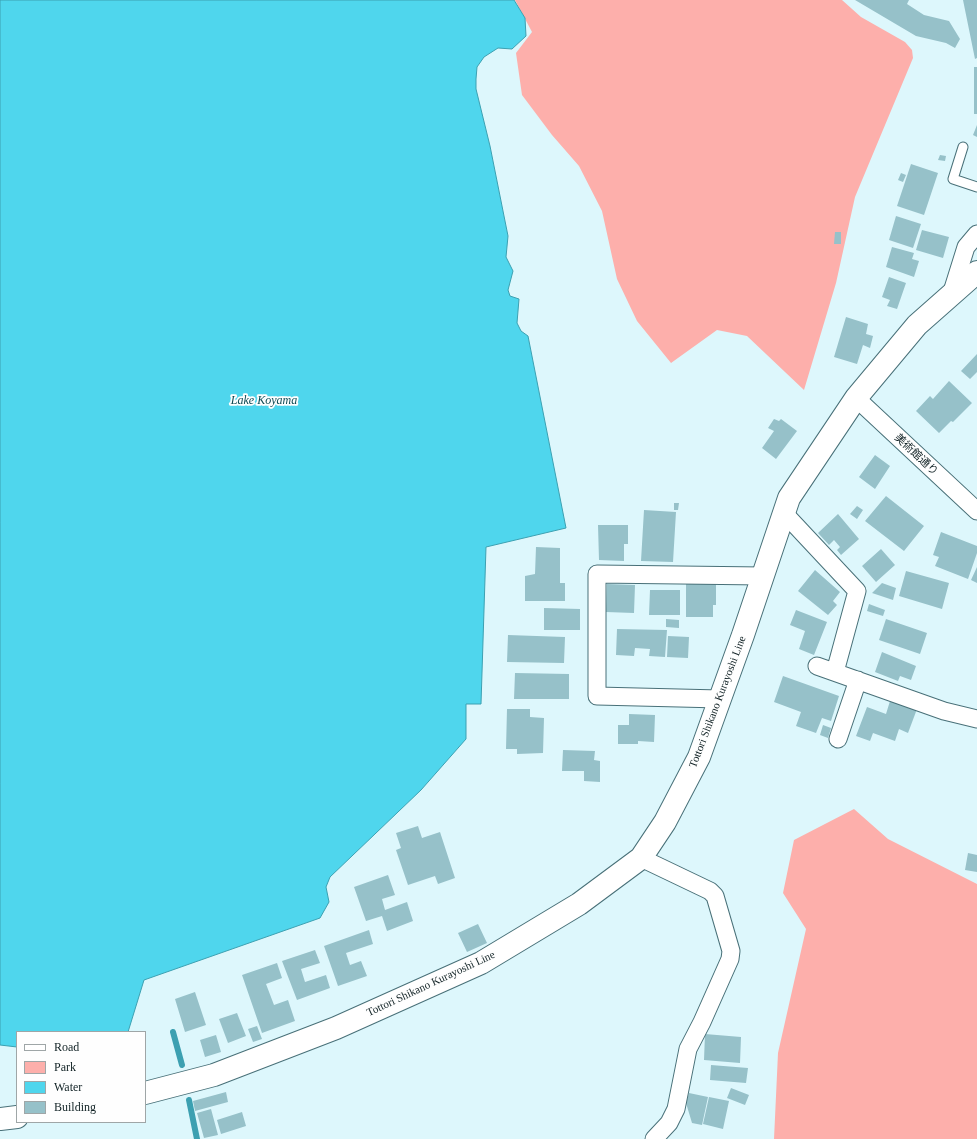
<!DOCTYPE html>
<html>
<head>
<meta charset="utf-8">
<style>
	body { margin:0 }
	#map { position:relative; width:977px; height:1139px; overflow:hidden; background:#ddf7fc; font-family:"Times New Roman",serif }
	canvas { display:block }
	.legend { position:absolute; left:16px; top:1031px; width:130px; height:92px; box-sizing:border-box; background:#fefefe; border:1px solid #9fa6a7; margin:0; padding:5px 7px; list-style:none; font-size:12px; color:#112225 }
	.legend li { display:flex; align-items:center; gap:8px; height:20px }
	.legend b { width:20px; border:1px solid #9fa6a7 }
</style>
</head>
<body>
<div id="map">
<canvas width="977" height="1139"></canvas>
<ul class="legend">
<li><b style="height:5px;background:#fff"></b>Road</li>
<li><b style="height:11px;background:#fdafab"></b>Park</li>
<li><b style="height:11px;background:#4fd6ed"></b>Water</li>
<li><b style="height:11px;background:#96c1c9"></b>Building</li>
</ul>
</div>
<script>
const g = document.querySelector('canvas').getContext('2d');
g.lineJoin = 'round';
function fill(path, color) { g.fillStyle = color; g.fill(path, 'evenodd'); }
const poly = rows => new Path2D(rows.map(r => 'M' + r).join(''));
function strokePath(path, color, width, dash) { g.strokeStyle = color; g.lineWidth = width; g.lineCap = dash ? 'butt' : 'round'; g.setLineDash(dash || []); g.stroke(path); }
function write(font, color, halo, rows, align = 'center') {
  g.font = font + ' "Times New Roman","Noto Sans JP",serif'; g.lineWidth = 3.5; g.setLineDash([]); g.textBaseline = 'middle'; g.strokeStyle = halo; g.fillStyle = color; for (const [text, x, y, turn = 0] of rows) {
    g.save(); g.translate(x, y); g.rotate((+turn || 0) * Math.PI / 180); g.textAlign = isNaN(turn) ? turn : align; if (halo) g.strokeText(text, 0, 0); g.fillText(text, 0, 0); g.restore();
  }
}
fill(poly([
	[515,0,842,0,861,17,905,42,912,50,913,58,855,197,836,283,804,390,747,336,717,330,671,363,637,321,617,279,602,211,579,166,552,135,522,95,516,53,532,32],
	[854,809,888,839,977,884,977,1139,774,1139,778,1053,806,929,783,893,794,840]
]), '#fdafab');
const water = poly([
	[0,0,514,0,525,18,526,36,512,49,498,48,484,57,477,67,476,79,476,89,490,146,508,236,506,257,513,271,508,290,510,296,519,299,517,323,521,331,528,336,566,528,486,547,481,704,466,704,466,739,421,790,330,877,326,887,329,902,320,918,144,980,128,1032,17,1032,17,1047,0,1045,0,0]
]);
fill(water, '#4fd6ed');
strokePath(water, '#3ca0b1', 1);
strokePath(poly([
	[173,1032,182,1065],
	[189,1100,197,1139]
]), '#3ca0b1', 6);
fill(poly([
	[855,0,909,0,907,4,924,15,949,21,960,39,955,48,946,43,916,36],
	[963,0,977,0,977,58,975,59],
	[974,67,977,67,977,114,974,114],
	[977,125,977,137,973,135],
	[940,155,946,156,945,161,938,160],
	[911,164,938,173,924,215,897,206],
	[901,173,906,175,903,182,898,180],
	[896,216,921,224,913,248,889,240],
	[922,230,949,237,943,258,916,250],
	[835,232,841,232,841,244,834,244],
	[892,247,914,253,912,259,919,261,914,277,886,267],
	[889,277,906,283,897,309,887,306,890,300,882,297],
	[846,317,868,324,866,334,873,336,870,348,863,345,857,364,834,357],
	[977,354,977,372,970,379,961,371],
	[949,381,972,403,953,422,951,421,939,433,916,411,930,396,933,399],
	[774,419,779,421,781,419,797,431,776,459,762,448,774,431,768,428],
	[875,455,890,466,875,489,859,477],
	[886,496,924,526,904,551,865,521],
	[674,503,679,503,678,510,674,510],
	[857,506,863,510,857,519,850,514],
	[644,510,676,512,673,562,641,561],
	[838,514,859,539,841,555,837,550,840,547,834,540,829,545,818,533],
	[598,525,628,525,628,544,624,544,624,561,599,560],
	[941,532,977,546,977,553,968,579,935,566,939,557,933,555],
	[536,547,560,548,560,583,565,583,565,601,525,601,525,576,535,574],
	[881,549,895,565,876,582,862,566],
	[977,567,977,583,971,580],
	[815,570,840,592,833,601,837,605,828,615,798,591],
	[906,571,949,583,942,609,899,596],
	[686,583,716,584,716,605,713,605,713,617,686,617],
	[882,583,896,588,893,600,872,593],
	[607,584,635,585,634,613,606,612],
	[650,590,680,590,680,615,649,615],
	[869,604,885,610,883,616,867,611],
	[544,608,580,609,580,630,544,630],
	[796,610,827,622,814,655,799,649,805,631,790,625],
	[666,619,679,620,679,628,666,627],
	[886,619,927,633,920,654,879,640],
	[617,629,667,630,665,657,649,656,650,649,635,648,634,656,616,655],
	[508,635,565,637,564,663,507,662],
	[668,636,689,637,688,658,667,657],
	[882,652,916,666,911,680,900,676,898,681,875,672],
	[515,673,569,674,569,699,514,699],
	[783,676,839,696,831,721,822,718,816,733,796,726,801,712,774,702],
	[890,701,917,709,908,733,899,729,895,741,873,733,870,741,856,736,867,707,886,714],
	[507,709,530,709,530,717,544,718,543,753,517,754,517,749,506,749],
	[629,714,655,715,654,742,638,741,638,744,618,744,618,725,629,725],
	[823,725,831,728,828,738,820,735],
	[563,750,595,751,594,760,600,761,600,782,584,781,584,771,562,771],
	[418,826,422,838,440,832,455,878,438,884,435,876,408,885,396,850,401,848,396,833],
	[968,853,977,855,977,872,965,870],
	[388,875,395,895,382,899,385,910,407,902,413,921,387,931,382,916,366,921,354,887],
	[478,924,487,943,467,952,458,933],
	[369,930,373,944,346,953,350,965,361,961,367,976,338,986,324,946],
	[315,950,320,963,301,969,305,982,326,975,330,988,297,1000,282,961],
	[277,963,282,978,266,984,274,1005,288,1000,295,1021,262,1033,242,975],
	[195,992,206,1025,185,1032,175,999],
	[237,1013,246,1036,228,1043,219,1019],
	[257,1026,262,1039,253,1042,248,1029],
	[705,1034,741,1037,740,1063,704,1060],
	[216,1035,221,1052,205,1057,200,1040],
	[711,1065,748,1068,746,1083,710,1080],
	[731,1088,749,1095,745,1105,727,1098],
	[226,1092,228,1102,195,1111,193,1101],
	[689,1093,708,1097,702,1125,692,1123,686,1103],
	[709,1097,729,1101,723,1129,703,1124],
	[211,1109,218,1135,204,1138,197,1113],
	[242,1112,246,1126,221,1134,217,1120]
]), '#96c1c9');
const service = poly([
	[963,147,953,179,977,187]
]);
const minor = poly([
	[951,295,966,247,977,234],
	[856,398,977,511],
	[784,513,857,591,835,672],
	[817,666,944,711,977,719],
	[720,699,597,696,597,574,763,576],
	[838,739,858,680],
	[641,858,710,891,715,896,731,951,730,959,702,1022,688,1049,676,1109,669,1123,654,1139]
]);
const primary = poly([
	[145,1093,214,1075,336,1028,481,963,579,904,641,858,665,822,699,757,743,635,789,498,856,398,917,325,977,272],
	[0,1119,17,1117]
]);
strokePath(service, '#487078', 11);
strokePath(minor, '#487078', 19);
strokePath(primary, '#487078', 24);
strokePath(service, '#fff', 9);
strokePath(minor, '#fff', 17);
strokePath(primary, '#fff', 22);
write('11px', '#112225', '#fefefe', [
	["美術館通り",916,455,43],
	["Tottori Shikano Kurayoshi Line",718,702,-69],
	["Tottori Shikano Kurayoshi Line",431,984,-25]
]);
write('italic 12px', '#0d4953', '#fefefe', [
	["Lake Koyama",264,401]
]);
</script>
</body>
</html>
